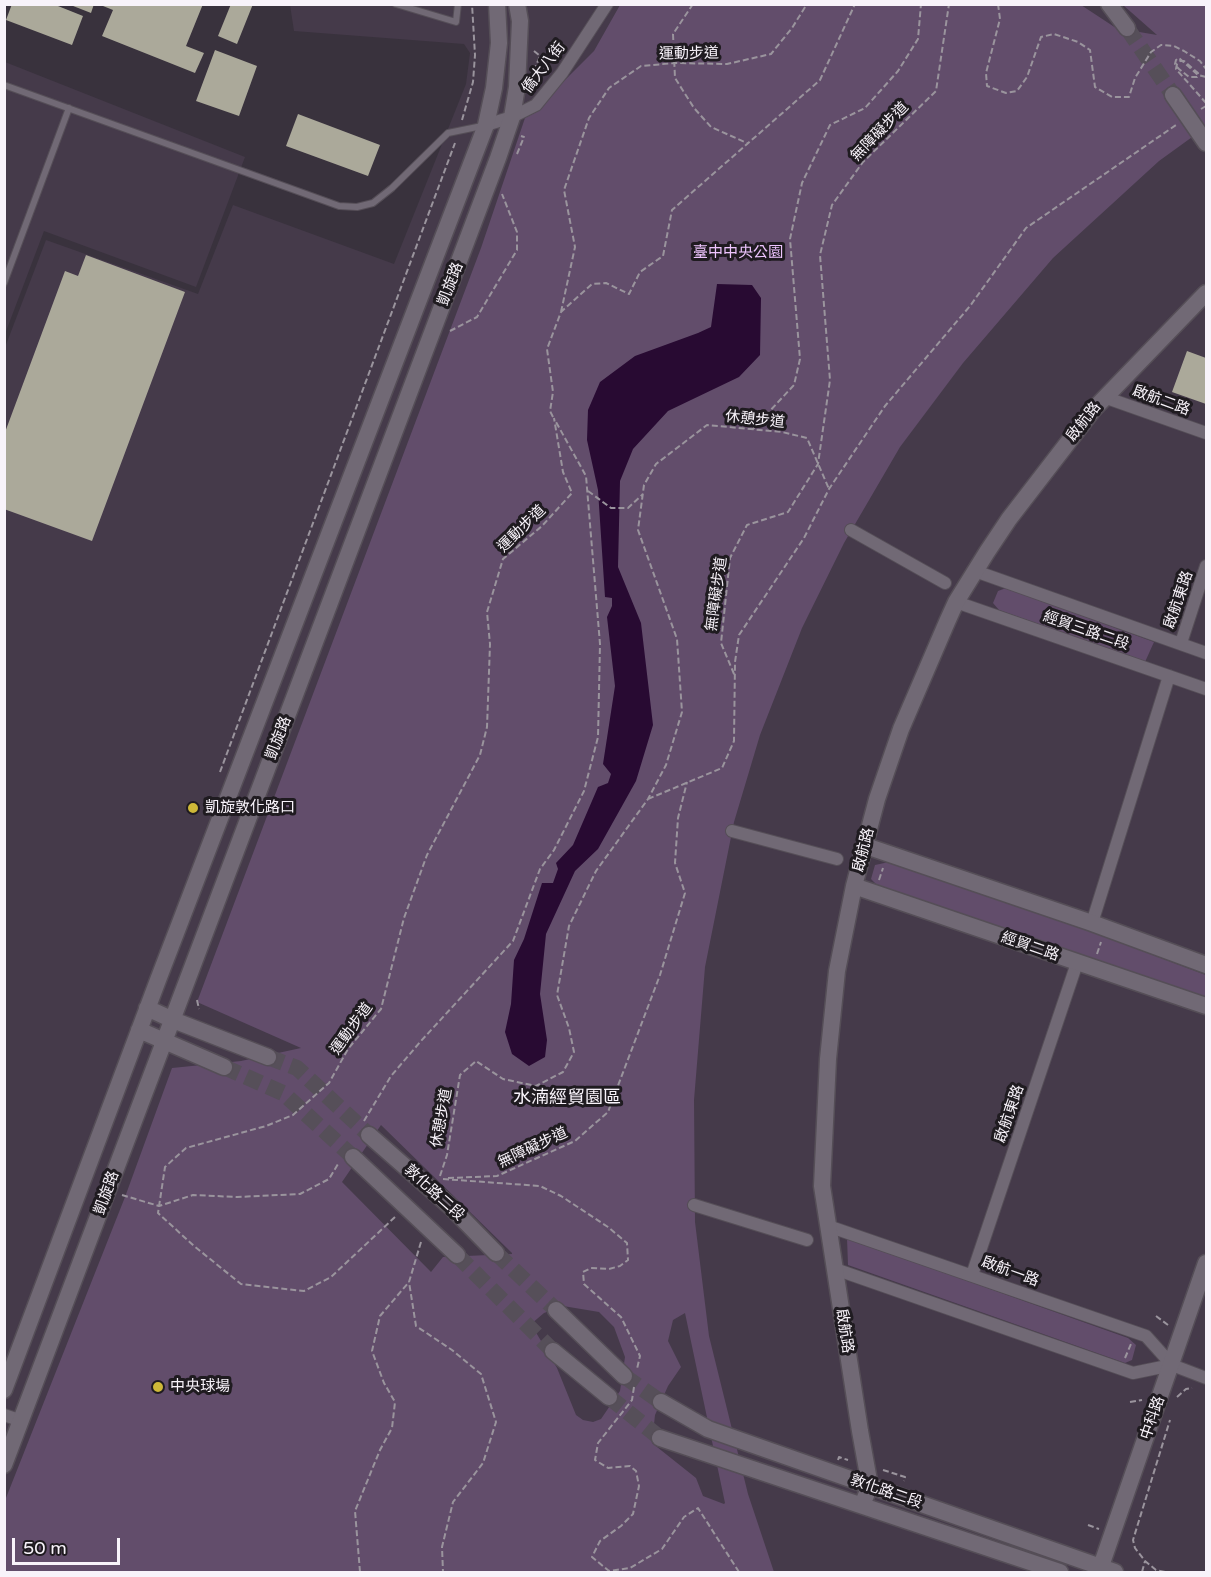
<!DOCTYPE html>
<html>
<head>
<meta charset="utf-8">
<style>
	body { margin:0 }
	#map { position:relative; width:1211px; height:1577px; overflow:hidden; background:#39323d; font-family:"Varela Round",sans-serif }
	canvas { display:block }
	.frame { position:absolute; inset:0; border:6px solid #f8f3fa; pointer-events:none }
	.scale { position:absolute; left:12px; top:1538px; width:108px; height:27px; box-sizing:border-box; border:3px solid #f8f3fa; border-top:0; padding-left:8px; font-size:18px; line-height:21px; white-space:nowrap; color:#f8f3fa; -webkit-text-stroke:4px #1f1b20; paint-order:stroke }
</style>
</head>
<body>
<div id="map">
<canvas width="1211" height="1577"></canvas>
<div class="frame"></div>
<div class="scale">50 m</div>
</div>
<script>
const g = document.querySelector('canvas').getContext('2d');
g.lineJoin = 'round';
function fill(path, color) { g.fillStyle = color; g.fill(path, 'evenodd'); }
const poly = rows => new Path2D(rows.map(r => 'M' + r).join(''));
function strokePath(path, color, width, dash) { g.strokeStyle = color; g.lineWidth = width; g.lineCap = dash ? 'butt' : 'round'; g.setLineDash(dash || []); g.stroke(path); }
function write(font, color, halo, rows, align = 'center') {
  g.font = font + ' "Varela Round","Noto Sans TC",sans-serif'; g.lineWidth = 6; g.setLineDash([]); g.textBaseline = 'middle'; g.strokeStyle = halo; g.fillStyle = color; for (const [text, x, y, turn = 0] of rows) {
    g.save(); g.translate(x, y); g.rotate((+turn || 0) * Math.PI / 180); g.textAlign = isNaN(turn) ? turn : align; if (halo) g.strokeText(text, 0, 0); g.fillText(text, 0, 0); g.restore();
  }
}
fill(poly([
	[290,5,1206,5,1206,1572,5,1572,4,350,46,240,198,294,233,205,394,264,466,84,470,53,464,44,294,31],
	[5,62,245,157,196,287,44,231,5,334]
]), '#453a4a');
fill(poly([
	[620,5,1081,5,1116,28,1157,35,1123,5,1206,5,1206,127,1159,161,1053,258,963,363,900,447,844,543,802,628,760,735,734,822,705,967,694,1100,695,1222,709,1336,748,1494,774,1572,5,1572,4,1503,125,1197,172,1068,241,1061,301,1048,197,1002,481,248,525,118,537,108,594,51],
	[381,1125,512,1253,512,1254,443,1257,431,1272,342,1182],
	[563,1306,599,1312,614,1327,625,1357,620,1391,601,1419,593,1422,583,1420,576,1415,557,1368,531,1324,544,1313],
	[685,1313,725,1503,724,1504,703,1496,696,1478,652,1443,655,1415,668,1386,681,1367,668,1341,673,1320],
	[1006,588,1154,642,1145,662,999,610,993,603,998,591],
	[889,862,1084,929,1206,975,1206,999,880,888,871,879,875,865],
	[847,1238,1128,1338,1136,1345,1132,1360,1125,1363,848,1265]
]), '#624d6b');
fill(poly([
	[717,284,752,285,761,298,760,355,739,377,668,411,633,449,620,481,618,567,641,623,653,725,636,781,598,849,575,871,546,934,540,994,547,1040,545,1057,529,1066,512,1054,505,1032,511,1004,514,960,524,939,542,883,553,883,558,869,556,863,573,845,598,787,608,783,611,774,603,764,615,686,607,617,612,606,612,598,605,597,598,490,587,440,588,410,600,382,635,356,698,333,711,327]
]), '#280a32');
fill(poly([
	[12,4,53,4,83,16,72,45,6,20],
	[68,4,94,4,91,13],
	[104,4,203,4,186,46,204,53,195,73,102,36,113,10,103,6],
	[231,4,253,4,237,44,218,36],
	[215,50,257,66,239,116,196,101],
	[298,114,380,145,368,176,286,146],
	[86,255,185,292,92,541,4,509,4,435,65,271,78,276],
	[1187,351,1206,358,1206,404,1172,392]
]), '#aba99a');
strokePath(poly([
	[1127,28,1173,95],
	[268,1057,297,1068,369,1135],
	[224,1067,283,1093,353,1157],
	[496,1253,556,1310],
	[457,1255,553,1351],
	[624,1376,661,1402],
	[609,1397,660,1438]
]), '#564f59', 16, [16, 8]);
const lane = poly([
	[396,4,456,22,458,4],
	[4,85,339,206,357,207,373,203,392,188,448,133,482,126],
	[4,283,69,108]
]);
const street = poly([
	[486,125,512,117,536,105,562,73,607,4],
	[1104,397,1206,433],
	[851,530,945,583],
	[975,571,1206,653],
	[956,602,1206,689],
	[1181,643,1206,566],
	[732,831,837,859],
	[1092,923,1169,676],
	[694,1205,807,1240],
	[828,1226,1146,1336,1172,1365,1206,1378],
	[835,1269,1133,1373,1172,1365],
	[972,1275,1077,963],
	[4,1415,22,1421]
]);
const secondary = poly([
	[1109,4,1127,28],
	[1173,95,1206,143],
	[866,846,1092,923,1206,965],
	[854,886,1206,1006],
	[147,1008,173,1020,268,1057],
	[139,1030,224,1067],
	[369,1135,451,1207,496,1253],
	[353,1157,457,1255],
	[556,1310,624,1376],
	[553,1351,609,1397],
	[4,1390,158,980,486,125,494,88,499,43,497,4],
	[661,1402,708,1429,1115,1572],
	[660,1438,1060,1572],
	[4,1465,498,158,512,117,517,87,520,21,517,4],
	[862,1505,870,1486,860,1431,822,1186,828,1059,837,971,854,886,877,799,901,729,947,622,956,602,987,552,1009,519,1093,410,1206,293],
	[1099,1572,1206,1263]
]);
strokePath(lane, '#554e57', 8);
strokePath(street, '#554e57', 14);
strokePath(secondary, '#554e57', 19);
strokePath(poly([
	[693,4,673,34,675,78,694,108,711,127,747,143],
	[998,4,1000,19,986,73,987,86,1006,93,1017,91,1027,77,1041,37,1054,34,1078,42,1090,50,1095,87,1112,97,1129,97,1135,78,1151,52,1161,45,1174,46,1184,51,1200,61,1206,69],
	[534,51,540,56,535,68],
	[1206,77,1198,75,1188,66,1179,58,1176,60,1175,64,1177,67,1179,69,1189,77,1197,77,1198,73,1184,61,1180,61,1177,64,1176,69,1206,103],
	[1201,109,1206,106],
	[462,120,473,82,475,55,472,4],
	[517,154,524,137,521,136],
	[561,312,575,247,564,190,589,118,609,88,641,66,675,63,727,64,771,54,792,28,807,4],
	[450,331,477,317,517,250,517,232,502,194],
	[553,417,550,411,553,392,547,349,561,312,592,284,606,283,629,294,640,272,663,256,672,210,820,80,855,4],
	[753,429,794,385,800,359,790,239,802,183,830,125,865,108,898,71,918,39,921,4],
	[588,491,611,508,628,508,643,494],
	[734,674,721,643,730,558,747,525,788,512,818,464,830,380,820,255,832,205,863,162,936,91,949,4],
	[220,772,455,143],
	[648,799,722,768,734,741,735,662,739,635,804,538,829,489,885,406,970,306,1026,228,1176,125],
	[879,880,883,868],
	[1097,954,1101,942],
	[197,1000,199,1009],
	[364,1121,391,1076,421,1041,513,941,540,869,554,850,584,791,598,737,600,644,586,476,556,422],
	[440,1176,447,1155,460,1075,476,1061,503,1079,536,1086,563,1072,574,1052,569,1028,557,995,569,926,596,871,648,799,666,765,682,712,677,639,638,530,644,485,656,464,707,425,782,432,807,438,829,489],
	[448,1178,497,1176,575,1141,608,1112,660,975,685,893,675,863,678,818,687,782],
	[443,1179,540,1186,561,1196,608,1227,627,1243,628,1260,620,1266,609,1269,591,1268,583,1272,584,1284,621,1317,640,1356,637,1369],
	[122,1195,159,1206,193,1195,237,1197,300,1194,329,1179,338,1164],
	[395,1217,331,1277,304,1291,241,1284,194,1246,158,1213,165,1167,186,1148,266,1126,293,1115,329,1083,348,1049,381,1009,404,918,427,855,480,755,487,727,490,644,487,612,503,559,542,526,572,493,563,472,554,418],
	[421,1242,409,1282,416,1326,452,1350,481,1374,496,1422,483,1463,453,1502,442,1547,443,1572],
	[1156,1316,1168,1325],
	[1125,1358,1131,1344],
	[634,1387,632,1400,598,1443,595,1460,608,1468,630,1466,636,1471,639,1486,633,1514,621,1526,600,1541,592,1557,609,1571,630,1568,662,1549,684,1517,698,1508,739,1572],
	[1177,1397,1186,1389,1192,1388],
	[1130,1402,1142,1400],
	[838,1460,839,1457,848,1460],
	[883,1470,905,1477,904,1481],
	[1088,1525,1099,1529],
	[360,1572,355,1511,380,1450,392,1428,395,1402,384,1383,372,1351,380,1316,409,1282],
	[1142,1572,1145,1561],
	[1165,1572,1156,1570,1145,1561,1135,1548,1133,1540,1170,1420]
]), '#9a949d', 2, [6, 3]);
strokePath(lane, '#716975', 6);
strokePath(street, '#716975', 12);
strokePath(secondary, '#716975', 16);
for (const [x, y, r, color] of [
	[193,808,6,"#ceb838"],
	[158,1387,6,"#ceb838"]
]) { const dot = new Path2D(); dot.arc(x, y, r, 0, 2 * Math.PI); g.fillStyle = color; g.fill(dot); strokePath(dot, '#1f1b20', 2); }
write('15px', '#f8f3fa', '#1f1b20', [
	["運動步道",689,54,-1],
	["僑大八街",544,68,-52],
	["無障礙步道",880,132,-46],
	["凱旋路",451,284,-69],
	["啟航二路",1161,401,20],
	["休憩步道",755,420,6],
	["啟航路",1084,422,-52],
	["運動步道",522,529,-44],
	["無障礙步道",717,594,-82],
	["啟航東路",1179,600,-71],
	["經貿三路二段",1086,631,19],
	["凱旋路",279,738,-69],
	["啟航路",864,850,-76],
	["經貿二路",1030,947,19],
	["運動步道",352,1029,-54],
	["啟航東路",1010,1114,-71],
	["休憩步道",442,1118,-80],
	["無障礙步道",533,1148,-25],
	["凱旋路",107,1193,-70],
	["敦化路二段",434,1193,42],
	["啟航一路",1010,1272,20],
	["啟航路",844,1331,81],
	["中科路",1153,1418,-71],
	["敦化路二段",886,1492,19]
]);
write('15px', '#edc4fd', '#1f1b20', [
	["臺中中央公園",738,253]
]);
write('15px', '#f8f3fa', '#1f1b20', [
	["凱旋敦化路口",205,808],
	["中央球場",170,1387]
], 'left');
write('18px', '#f8f3fa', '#1f1b20', [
	["水湳經貿園區",567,1098]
]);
</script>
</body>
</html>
